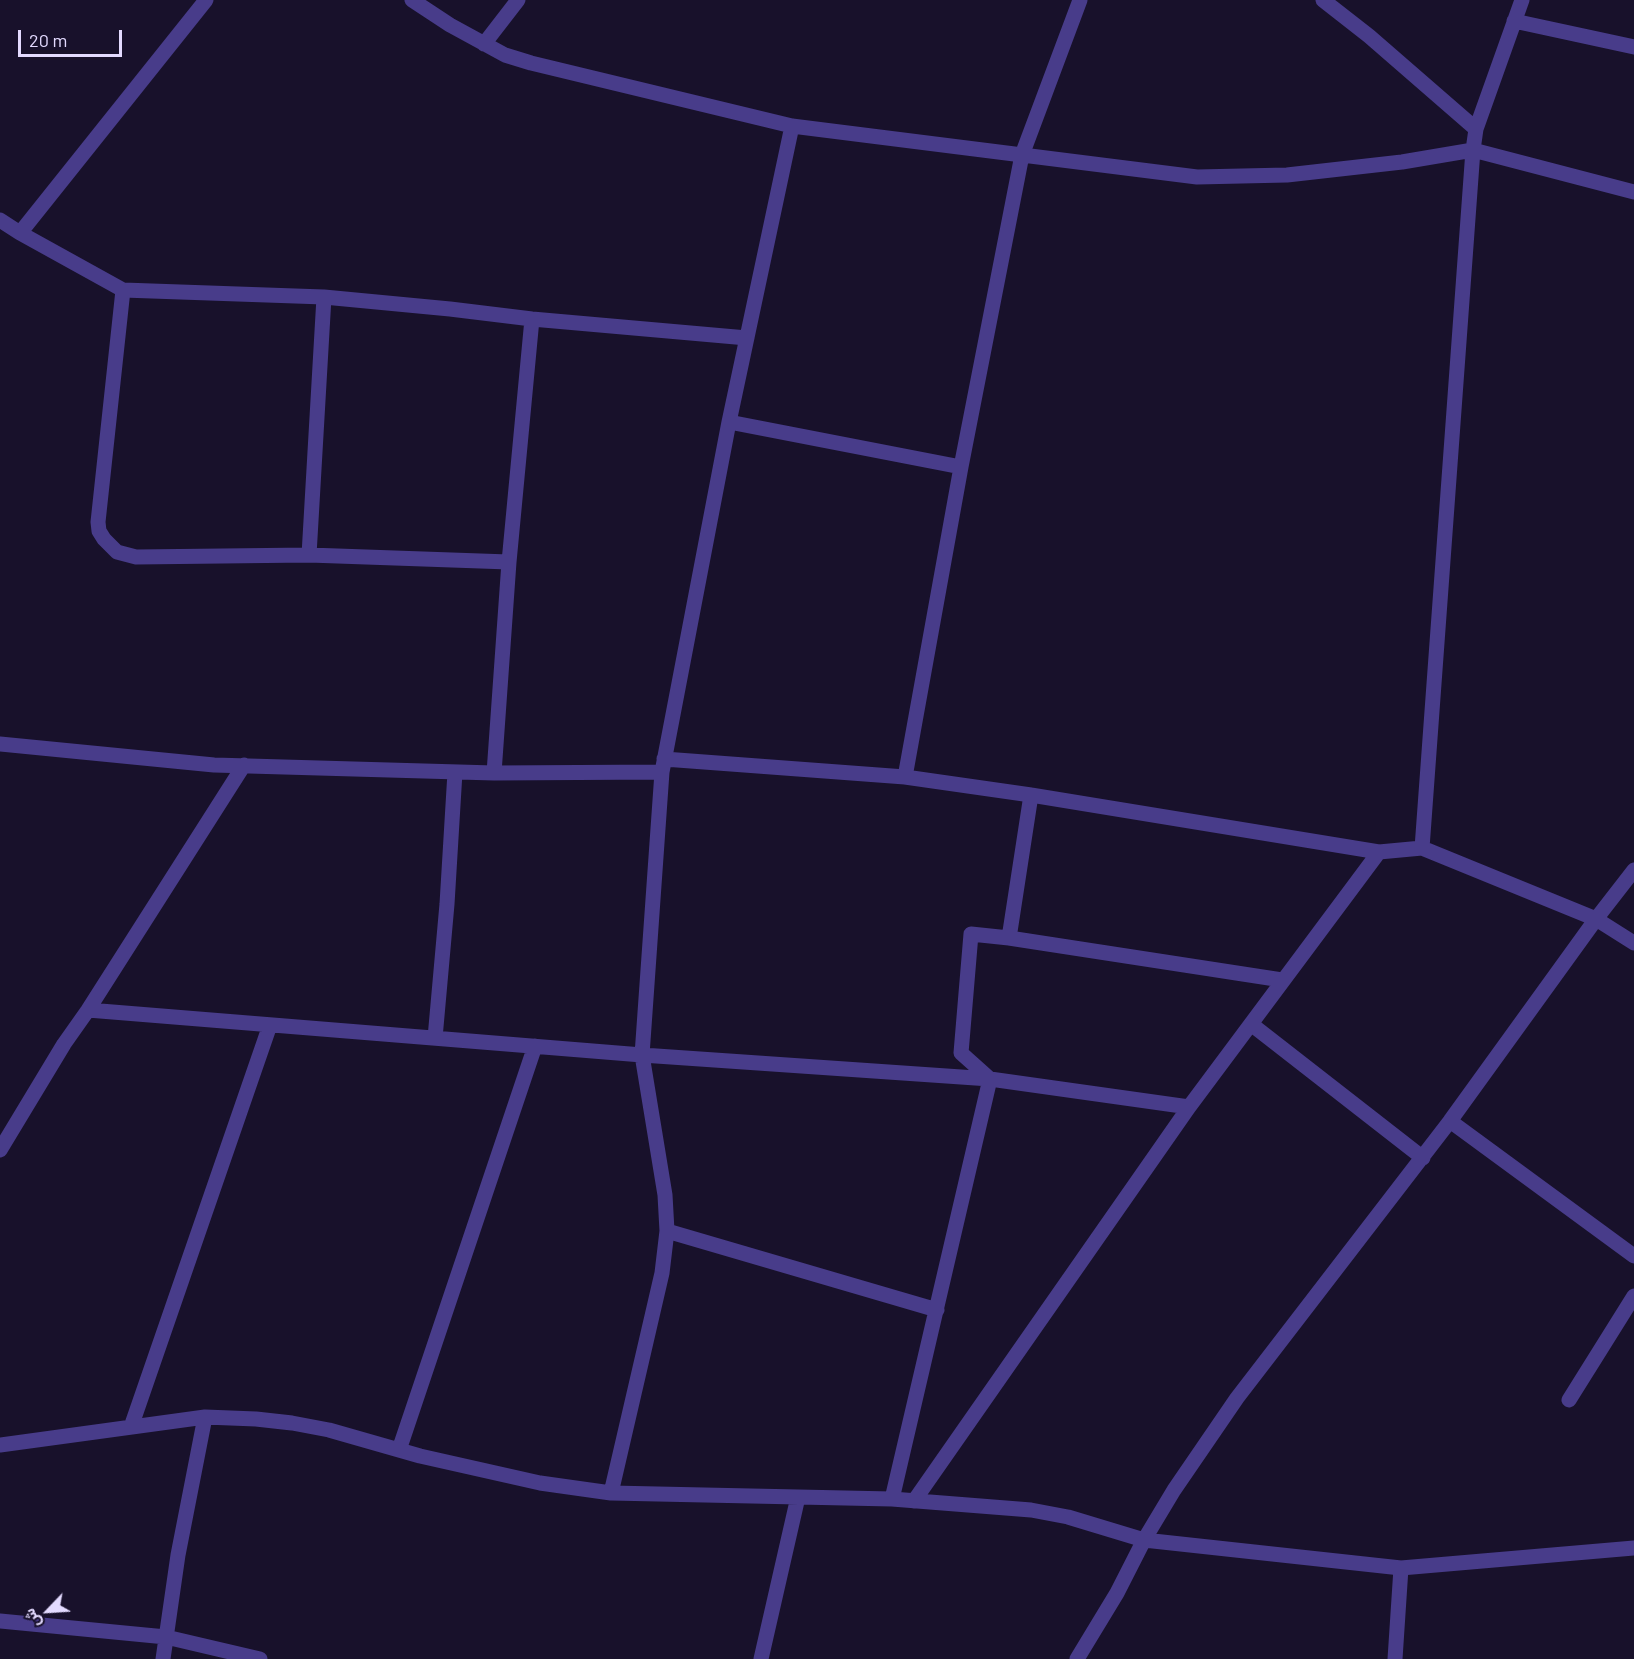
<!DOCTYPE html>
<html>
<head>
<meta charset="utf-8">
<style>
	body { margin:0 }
	#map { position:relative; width:1634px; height:1659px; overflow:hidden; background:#18112b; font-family:Barlow,Vazirmatn,sans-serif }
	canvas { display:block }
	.north { position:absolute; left:18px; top:1581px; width:60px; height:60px; -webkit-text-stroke:4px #18112b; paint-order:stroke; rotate:245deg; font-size:16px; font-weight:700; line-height:24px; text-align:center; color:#e3daff }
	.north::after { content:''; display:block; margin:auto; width:21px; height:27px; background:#e3daff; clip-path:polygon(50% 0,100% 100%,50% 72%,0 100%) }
	.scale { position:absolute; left:18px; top:30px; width:104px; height:27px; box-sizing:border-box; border:3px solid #e3daff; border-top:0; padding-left:8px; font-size:18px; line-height:21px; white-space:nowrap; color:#e3daff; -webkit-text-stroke:4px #18112b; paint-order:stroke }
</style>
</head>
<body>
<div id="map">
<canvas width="1634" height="1659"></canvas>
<div class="north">ش</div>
<div class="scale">20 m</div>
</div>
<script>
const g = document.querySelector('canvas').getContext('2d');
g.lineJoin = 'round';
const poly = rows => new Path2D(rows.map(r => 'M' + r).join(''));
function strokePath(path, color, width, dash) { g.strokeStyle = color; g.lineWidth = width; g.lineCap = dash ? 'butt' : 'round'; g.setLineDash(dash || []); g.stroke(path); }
strokePath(poly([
	[412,0,450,25,505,55,531,63,792,126,1197,177,1287,175,1402,162,1473,150,1476,129,1522,0],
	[1323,0,1369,36,1476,129],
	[1514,21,1634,47],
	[484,44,518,0],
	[0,220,20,233,206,0],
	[20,233,123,290,324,297,450,309,532,319,747,338],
	[123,290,98,522,99,531,104,539,117,552,136,557,309,555,509,562],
	[729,422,961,467],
	[309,555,324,297],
	[0,744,214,765,494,773,662,772],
	[664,759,905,777,1031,795,1379,852,1422,848,1596,919,1634,943],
	[494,773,509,562,532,319],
	[905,777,961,467,1022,155,1080,0],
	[1422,848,1473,150,1634,192],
	[1009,938,1282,980],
	[88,1010,642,1055,990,1079,1189,1107],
	[1251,1024,1423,1158],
	[435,1038,447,904,455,772],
	[1450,1121,1634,1256],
	[0,1150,64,1044,88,1010,244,765],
	[667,1231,937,1310],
	[1569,1400,1634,1296],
	[131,1427,270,1025],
	[0,1445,205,1417,256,1419,292,1423,329,1430,420,1456,540,1483,611,1493,892,1499,1031,1510,1068,1517,1144,1540,1401,1568,1634,1548],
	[399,1450,535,1046],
	[611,1493,662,1273,667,1231,665,1195,642,1055,662,772,729,422,792,126],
	[892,1499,990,1079,961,1053,971,934,1009,938,1031,795],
	[914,1501,1189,1107,1379,852],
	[0,1621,166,1637,260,1659],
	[163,1659,178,1555,205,1417],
	[761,1659,798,1497],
	[1077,1659,1117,1593,1144,1540,1174,1490,1237,1398,1450,1121,1596,919,1634,870],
	[1395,1659,1401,1568]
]), '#483c8a', 15);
</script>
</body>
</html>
